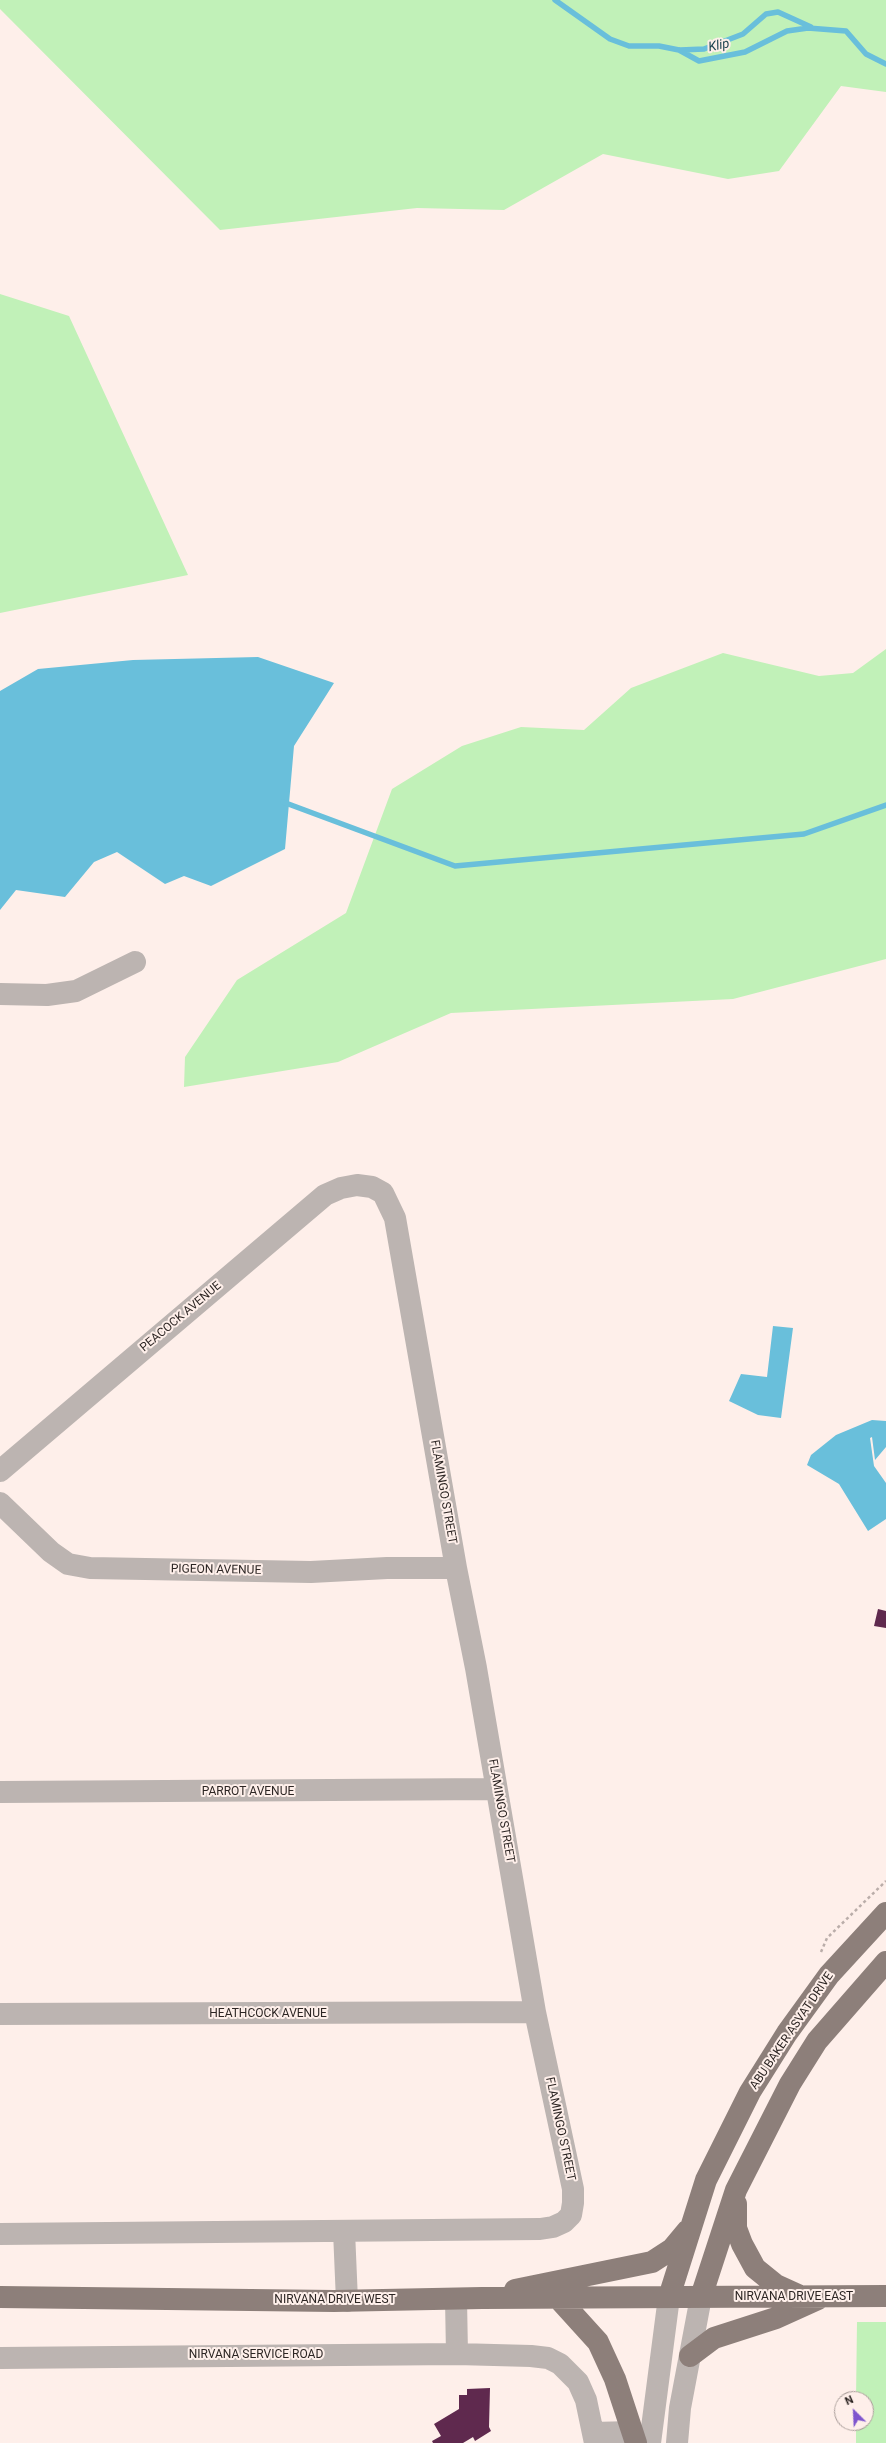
<!DOCTYPE html>
<html>
<head>
<meta charset="utf-8">
<style>
	body { margin:0 }
	#map { position:relative; width:886px; height:2443px; overflow:hidden; background:#feefea; font-family:Roboto,sans-serif }
	canvas { display:block }
	.north { position:absolute; left:834px; top:2391px; width:40px; height:40px; box-sizing:border-box; background:#feefea; border:1px solid #aa9e9a; border-radius:50%; rotate:336deg; font-size:11px; font-weight:700; line-height:16px; text-align:center; color:#2c2523 }
	.north::after { content:''; display:block; margin:auto; width:14px; height:18px; background:#7e55ce; clip-path:polygon(50% 0,100% 100%,50% 72%,0 100%) }
</style>
</head>
<body>
<div id="map">
<canvas width="886" height="2443"></canvas>
<div class="north">N</div>
</div>
<script>
const g = document.querySelector('canvas').getContext('2d');
g.lineJoin = 'round';
function fill(path, color) { g.fillStyle = color; g.fill(path, 'evenodd'); }
const poly = rows => new Path2D(rows.map(r => 'M' + r).join(''));
function strokePath(path, color, width, dash) { g.strokeStyle = color; g.lineWidth = width; g.lineCap = dash ? 'butt' : 'round'; g.setLineDash(dash || []); g.stroke(path); }
function write(font, color, halo, rows, align = 'center') {
  g.font = font + ' Roboto,sans-serif'; g.lineWidth = 4; g.setLineDash([]); g.textBaseline = 'middle'; g.strokeStyle = halo; g.fillStyle = color; for (const [text, x, y, turn = 0] of rows) {
    g.save(); g.translate(x, y); g.rotate((+turn || 0) * Math.PI / 180); g.textAlign = isNaN(turn) ? turn : align; if (halo) g.strokeText(text, 0, 0); g.fillText(text, 0, 0); g.restore();
  }
}
fill(poly([
	[0,0,886,0,886,92,841,86,779,171,728,179,603,154,504,210,417,208,220,230,0,9],
	[0,294,69,316,188,575,0,613],
	[886,649,886,959,733,999,451,1013,338,1062,184,1087,185,1057,237,980,346,913,392,789,462,746,521,727,584,730,631,688,723,653,819,676,853,673],
	[857,2322,886,2322,886,2443,856,2443,856,2423,866,2423,866,2399,856,2399]
]), '#c1f1b8');
fill(poly([
	[258,657,334,683,294,746,285,849,211,886,184,876,165,884,117,852,94,862,65,897,16,890,0,910,0,691,38,669,133,660],
	[773,1326,793,1328,781,1418,758,1415,729,1401,741,1374,767,1377],
	[872,1420,886,1421,886,1447,875,1460,872,1437,870,1438,874,1466,886,1483,886,1519,868,1531,839,1484,807,1465,811,1455,836,1435]
]), '#69bfdb');
strokePath(poly([
	[555,0,610,39,629,46,659,46,679,50,699,61,745,52,787,31,808,28,846,31,866,54,886,64],
	[680,50,704,49,743,34,766,14,778,12,811,27],
	[283,802,455,866,804,834,886,805]
]), '#69bfdb', 5.5);
fill(poly([
	[878,1609,886,1611,886,1628,874,1626],
	[490,2388,489,2427,491,2431,475,2441,473,2437,463,2443,433,2443,432,2441,441,2436,434,2424,459,2409,459,2395,467,2395,467,2389]
]), '#5f294e');
strokePath(poly([
	[821,1952,827,1938,886,1881]
]), '#baada9', 2.5, [3, 3]);
strokePath(poly([
	[0,994,47,995,76,991,135,962],
	[0,1471,325,1195,341,1188,357,1185,372,1187,383,1193,395,1218,456,1568,476,1668,535,2012,573,2189,573,2203,571,2215,564,2222,553,2227,540,2229,0,2234],
	[0,1503,51,1552,68,1564,90,1568,311,1572,387,1568,456,1568],
	[0,1792,496,1789],
	[0,2014,535,2012],
	[344,2231,347,2301],
	[457,2354,531,2356,548,2358,560,2364,578,2382,586,2400,595,2443],
	[0,2358,457,2354,456,2299],
	[593,2433,632,2432],
	[650,2443,669,2297],
	[677,2443,680,2408,701,2297]
]), '#bcb4b1', 22);
strokePath(poly([
	[736,2204,736,2228,742,2244,755,2268,776,2285,798,2295],
	[515,2290,652,2262,672,2249,687,2231],
	[0,2297,334,2301,482,2298,886,2296],
	[669,2297,706,2180,750,2092,787,2033,829,1975,886,1913],
	[701,2297,736,2190,790,2084,817,2041,886,1962],
	[559,2299,598,2342,615,2379,636,2443],
	[690,2356,714,2338,776,2318,818,2299]
]), '#8d7f7a', 22);
write('12px', '#2c2523', '#feefea', [
	["PEACOCK AVENUE",181,1317,-40],
	["FLAMINGO STREET",443,1492,80],
	["PIGEON AVENUE",216,1570,1],
	["PARROT AVENUE",248,1792],
	["FLAMINGO STREET",501,1811,80],
	["HEATHCOCK AVENUE",268,2014],
	["ABU BAKER ASVAT DRIVE",792,2031,-56],
	["FLAMINGO STREET",560,2129,78],
	["NIRVANA DRIVE EAST",794,2297],
	["NIRVANA DRIVE WEST",335,2300],
	["NIRVANA SERVICE ROAD",256,2355]
]);
write('italic 13px', '#1c4350', '#feefea', [
	["Klip",719,46,-11]
]);
</script>
</body>
</html>
